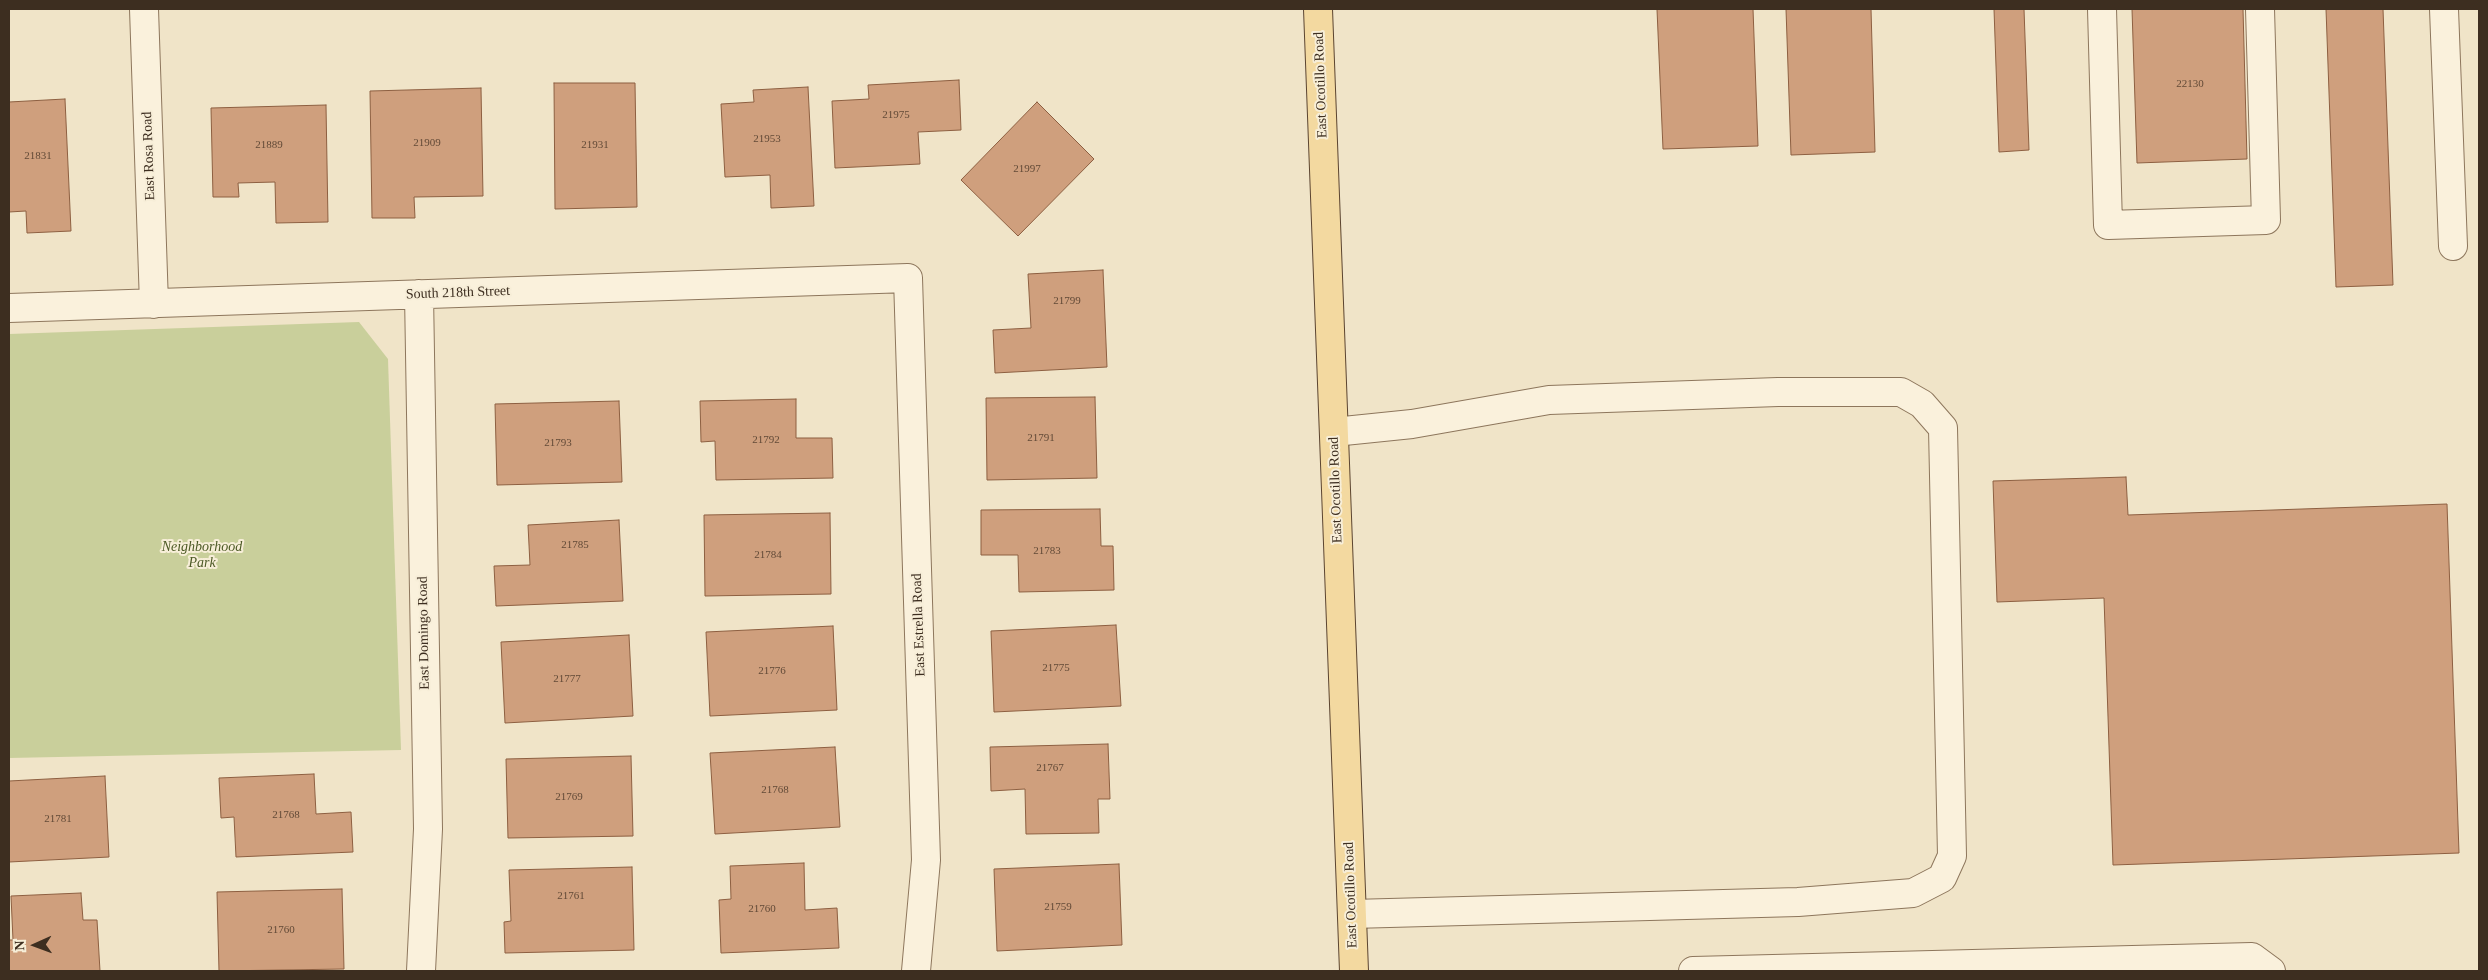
<!DOCTYPE html>
<html>
<head>
<meta charset="utf-8">
<style>
	body { margin:0 }
	#map { position:relative; width:2488px; height:980px; overflow:hidden; background:#f0e4c8; font-family:"Times New Roman",serif }
	canvas { display:block }
	.frame { position:absolute; inset:0; border:10px solid #3d2e20; pointer-events:none }
	.north { position:absolute; left:10px; top:920px; width:50px; height:50px; -webkit-text-stroke:4px #f7eed8; paint-order:stroke; rotate:268deg; font-size:14px; font-weight:700; line-height:20px; text-align:center; color:#3d2e20 }
	.north::after { content:''; display:block; margin:auto; width:18px; height:22px; background:#3d2e20; clip-path:polygon(50% 0,100% 100%,50% 72%,0 100%) }
</style>
</head>
<body>
<div id="map">
<canvas width="2488" height="980"></canvas>
<div class="frame"></div>
<div class="north">N</div>
</div>
<script>
const g = document.querySelector('canvas').getContext('2d');
g.lineJoin = 'round';
function fill(path, color) { g.fillStyle = color; g.fill(path, 'evenodd'); }
const poly = rows => new Path2D(rows.map(r => 'M' + r).join(''));
function strokePath(path, color, width, dash) { g.strokeStyle = color; g.lineWidth = width; g.lineCap = dash ? 'butt' : 'round'; g.setLineDash(dash || []); g.stroke(path); }
function write(font, color, halo, rows, align = 'center') {
  g.font = font + ' "Times New Roman",serif'; g.lineWidth = 4; g.setLineDash([]); g.textBaseline = 'middle'; g.strokeStyle = halo; g.fillStyle = color; for (const [text, x, y, turn = 0] of rows) {
    g.save(); g.translate(x, y); g.rotate((+turn || 0) * Math.PI / 180); g.textAlign = isNaN(turn) ? turn : align; if (halo) g.strokeText(text, 0, 0); g.fillText(text, 0, 0); g.restore();
  }
}
fill(poly([
	[359,322,388,359,401,750,9,758,9,334]
]), '#c9cf9b');
const building = poly([
	[1657,9,1753,9,1758,146,1663,149,1657,9],
	[1786,9,1871,9,1875,152,1791,155,1786,9],
	[1994,9,2024,9,2029,150,1999,152,1994,9],
	[2132,9,2243,9,2247,159,2137,163,2132,9],
	[2326,9,2383,9,2393,285,2336,287,2326,9],
	[959,80,961,130,918,132,920,164,835,168,832,101,869,99,868,85,959,80],
	[554,83,635,83,637,207,555,209,554,83],
	[808,87,814,206,771,208,770,175,725,177,721,104,754,102,753,90,808,87],
	[481,88,483,196,414,197,415,218,372,218,370,91,481,88],
	[65,99,71,231,27,233,26,211,9,212,9,102,65,99],
	[1037,102,1094,159,1018,236,961,180,1037,102],
	[326,105,328,222,276,223,275,182,238,183,239,197,213,197,211,108,326,105],
	[1103,270,1107,367,995,373,993,330,1031,328,1028,274,1103,270],
	[1095,397,1097,478,987,480,986,398,1095,397],
	[796,399,796,438,832,438,833,478,716,480,715,441,701,442,700,401,796,399],
	[619,401,622,482,497,485,495,404,619,401],
	[2126,477,2128,515,2447,504,2459,853,2113,865,2104,598,1997,602,1993,481,2126,477],
	[1100,509,1101,546,1113,546,1114,590,1019,592,1018,555,981,555,981,510,1100,509],
	[830,513,831,594,705,596,704,515,830,513],
	[619,520,623,601,496,606,494,566,530,565,528,525,619,520],
	[1116,625,1121,706,994,712,991,631,1116,625],
	[833,626,837,710,710,716,706,632,833,626],
	[629,635,633,716,505,723,501,642,629,635],
	[1108,744,1110,799,1098,799,1099,833,1026,834,1025,789,991,791,990,747,1108,744],
	[835,747,840,827,715,834,710,753,835,747],
	[631,756,633,836,508,838,506,759,631,756],
	[314,774,316,814,351,812,353,852,236,857,234,817,221,818,219,778,314,774],
	[105,776,109,857,9,862,9,781,105,776],
	[804,863,805,910,837,908,839,948,721,953,719,900,731,899,730,866,804,863],
	[1119,864,1122,945,997,951,994,869,1119,864],
	[632,867,634,950,505,953,504,922,511,921,509,870,632,867],
	[342,889,344,969,219,971,217,892,342,889],
	[81,893,83,920,97,920,100,971,9,971,9,940,13,940,11,896,81,893]
]);
fill(building, '#cf9f7d');
strokePath(building, '#8d5f41', 1);
const minor = poly([
	[144,9,154,304],
	[2102,9,2108,225,2266,220,2260,9],
	[2444,9,2453,246],
	[419,294,428,829,421,971],
	[9,308,908,278,926,860,916,971],
	[1334,432,1412,424,1549,400,1778,392,1901,392,1922,404,1943,428,1952,856,1942,878,1913,893,1798,902,1352,914],
	[1693,971,2252,957,2271,971]
]);
const major = poly([
	[1318,9,1354,971]
]);
strokePath(minor, '#8d765c', 30);
strokePath(major, '#5b4430', 30);
strokePath(minor, '#faf1dc', 28);
strokePath(major, '#f3d9a0', 28);
write('11px', '#624a37', null, [
	["22130",2190,84],
	["21975",896,115],
	["21953",767,139],
	["21909",427,143],
	["21889",269,145],
	["21931",595,145],
	["21831",38,156],
	["21997",1027,169],
	["21799",1067,301],
	["21791",1041,438],
	["21792",766,440],
	["21793",558,443],
	["21785",575,545],
	["21783",1047,551],
	["21784",768,555],
	["21775",1056,668],
	["21776",772,671],
	["21777",567,679],
	["21767",1050,768],
	["21768",775,790],
	["21769",569,797],
	["21768",286,815],
	["21781",58,819],
	["21761",571,896],
	["21759",1058,907],
	["21760",762,909],
	["21760",281,930]
]);
write('14px', '#3d2e20', '#f7eed8', [
	["East Ocotillo Road",1321,85,-92],
	["East Rosa Road",149,156,-92],
	["South 218th Street",458,293,-2],
	["East Ocotillo Road",1336,490,-92],
	["East Estrella Road",919,625,-92],
	["East Domingo Road",424,633,-91],
	["East Ocotillo Road",1351,895,-92]
]);
write('italic 14px', '#4d5a26', '#f7eed8', [
	["Neighborhood",202,547],
	["Park",202,563]
]);
</script>
</body>
</html>
